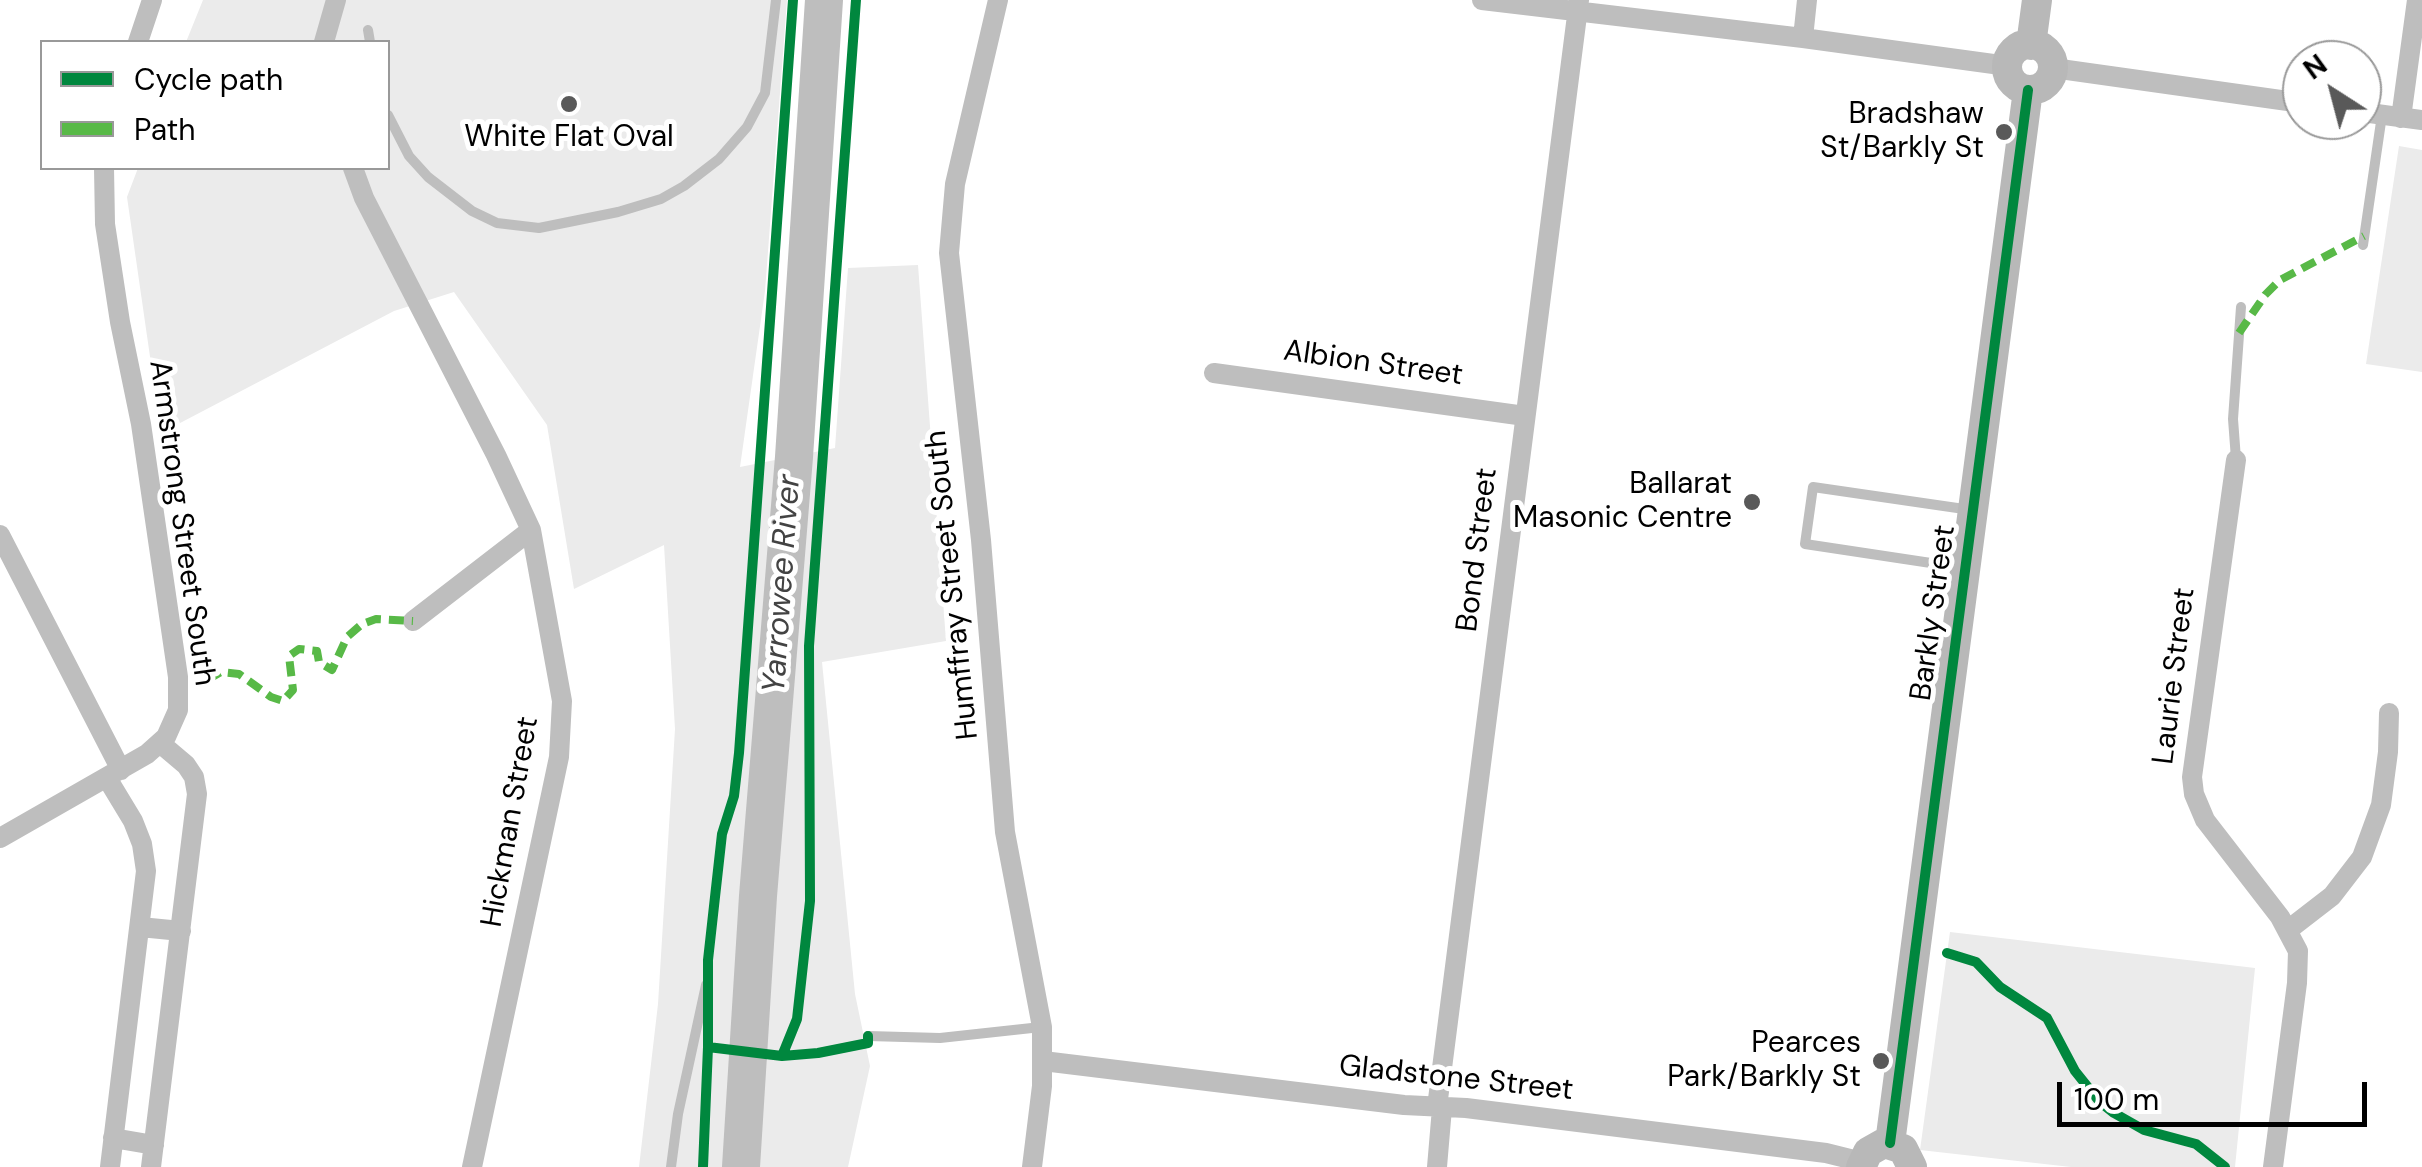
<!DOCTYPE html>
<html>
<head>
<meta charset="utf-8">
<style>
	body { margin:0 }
	#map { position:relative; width:2422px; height:1167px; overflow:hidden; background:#fff; font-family:"DM Sans",sans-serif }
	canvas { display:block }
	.legend { position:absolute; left:40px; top:40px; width:350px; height:130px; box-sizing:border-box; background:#fff; border:2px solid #999; margin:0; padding:12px 18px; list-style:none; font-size:30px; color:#000 }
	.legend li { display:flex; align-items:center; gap:20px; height:50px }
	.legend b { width:50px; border:2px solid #999 }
	.north { position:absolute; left:2282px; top:40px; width:100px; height:100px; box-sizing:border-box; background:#fff; border:2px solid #999; border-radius:50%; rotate:324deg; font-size:28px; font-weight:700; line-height:40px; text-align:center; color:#000 }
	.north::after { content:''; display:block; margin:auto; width:35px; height:45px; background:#595959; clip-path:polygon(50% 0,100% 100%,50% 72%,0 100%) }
	.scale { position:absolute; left:2057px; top:1082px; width:310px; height:45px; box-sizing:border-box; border:5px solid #000; border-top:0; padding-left:12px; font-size:30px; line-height:35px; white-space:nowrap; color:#000; -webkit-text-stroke:8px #fff; paint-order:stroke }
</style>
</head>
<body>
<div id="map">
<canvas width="2422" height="1167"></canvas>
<ul class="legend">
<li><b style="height:12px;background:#00873e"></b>Cycle path</li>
<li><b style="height:12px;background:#58b947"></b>Path</li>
</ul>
<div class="north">N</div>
<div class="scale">100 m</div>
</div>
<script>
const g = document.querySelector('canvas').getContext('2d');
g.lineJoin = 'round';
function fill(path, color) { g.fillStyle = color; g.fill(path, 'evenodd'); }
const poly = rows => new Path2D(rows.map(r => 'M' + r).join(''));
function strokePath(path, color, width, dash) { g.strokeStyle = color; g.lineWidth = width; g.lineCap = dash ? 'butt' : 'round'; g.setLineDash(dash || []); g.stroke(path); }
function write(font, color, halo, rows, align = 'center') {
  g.font = font + ' "DM Sans",sans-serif'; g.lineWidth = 10; g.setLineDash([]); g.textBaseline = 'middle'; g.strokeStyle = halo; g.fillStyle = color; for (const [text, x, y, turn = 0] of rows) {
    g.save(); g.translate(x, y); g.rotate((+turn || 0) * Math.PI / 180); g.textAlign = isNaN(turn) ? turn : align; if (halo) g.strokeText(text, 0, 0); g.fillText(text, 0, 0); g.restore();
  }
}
fill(poly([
	[203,0,787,0,765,291,740,467,835,448,848,268,918,265,946,641,822,662,855,994,870,1066,848,1167,639,1167,658,1004,675,729,664,545,574,589,547,425,454,292,394,311,161,433,127,197,138,168,388,168,388,42,186,42],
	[2399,146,2422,150,2422,372,2366,364],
	[1950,932,2255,968,2235,1167,2071,1167,1920,1150]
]), '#ebebeb');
strokePath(poly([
	[741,1167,758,896,794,457,824,0]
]), '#bebebe', 38);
strokePath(poly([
	[368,30,370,42],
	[388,115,409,156,428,177,472,211,497,223,539,228,618,212,661,199,684,186,719,159,747,127,765,93,776,0],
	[2363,245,2382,115],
	[2236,459,2233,419,2241,307],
	[1964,568,1805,544,1813,487,1971,510],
	[868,1036,940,1038,1041,1027],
	[671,1167,678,1114,706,985]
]), '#bebebe', 10);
strokePath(poly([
	[998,0,955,184,949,253,981,540,1005,832,1042,1027,1042,1086,1032,1167],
	[1482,0,1803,38,2008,66],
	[1803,38,1807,0],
	[138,42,152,0],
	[324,42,336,0],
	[2053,68,2302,103],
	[2362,112,2422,120],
	[2401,118,2417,0],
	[353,168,364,198,496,455,531,530,562,701,559,757,472,1167],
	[1214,373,1525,416],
	[2236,460,2192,777,2194,794,2205,820,2280,917,2298,951,2297,983,2273,1167],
	[0,535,121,770],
	[413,621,531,530],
	[107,778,133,821,142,844,146,871,110,1167],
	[0,838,147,754,166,737,178,710,178,677,141,424,120,322,105,224,104,168],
	[140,927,181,931],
	[2288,930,2332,896,2362,857,2381,805,2388,752,2389,713],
	[1043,1061,1404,1105,1466,1108,1826,1153,1862,1162],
	[1437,1107,1579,0],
	[113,1138,154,1145],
	[151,1167,197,794,194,777,186,765,160,743],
	[1437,1167,1442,1108]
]), '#bebebe', 20);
strokePath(poly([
	'2007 67a23 23 0 1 1 46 0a23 23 0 1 1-46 0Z',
	[2031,45,2037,0],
	[1890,1143,2028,90],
	[1861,1167,1868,1152,1884,1143,1903,1149,1912,1167]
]), '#b8b8b8', 30);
strokePath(poly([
	[2239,333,2265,295,2280,280,2364,236],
	[207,680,221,672,239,674,271,697,283,701,293,690,289,656,299,649,317,651,319,662,332,670,347,637,362,624,376,619,413,621]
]), '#58b947', 8, [15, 8]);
strokePath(poly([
	[1947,953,1976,962,2000,987,2047,1018,2075,1071,2099,1101,2114,1113,2144,1130,2196,1144,2225,1167],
	[708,1047,782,1056,818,1053,868,1043,868,1036],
	[782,1056,797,1019,810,901,809,646,856,0],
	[1890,1143,2028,90],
	[703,1167,708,1047,708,960,722,834,734,796,739,753,793,0]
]), '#00873e', 10);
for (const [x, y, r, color] of [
	[569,104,10,"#595959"],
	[2004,132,10,"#595959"],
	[1752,502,10,"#595959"],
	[1881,1061,10,"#595959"]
]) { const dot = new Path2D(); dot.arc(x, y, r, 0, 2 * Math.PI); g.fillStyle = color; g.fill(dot); strokePath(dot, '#fff', 4); }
write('30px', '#000', '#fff', [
	["Bradshaw",1984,115],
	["St/Barkly St",1984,149],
	["White Flat Oval",569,138,"center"],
	["Ballarat",1732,485],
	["Masonic Centre",1732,519],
	["Pearces",1861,1044],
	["Park/Barkly St",1861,1078]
], 'right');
write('30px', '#000', '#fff', [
	["Albion Street",1373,364,8],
	["Armstrong Street South",181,523,82],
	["Bond Street",1478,550,-83],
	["Humffray Street South",953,585,-96],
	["Barkly Street",1934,613,-82],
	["Laurie Street",2175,676,-83],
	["Hickman Street",511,822,-80],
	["Gladstone Street",1456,1079,6]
]);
write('italic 32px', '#434343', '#fff', [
	["Yarrowee River",783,584,-86]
]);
</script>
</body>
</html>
